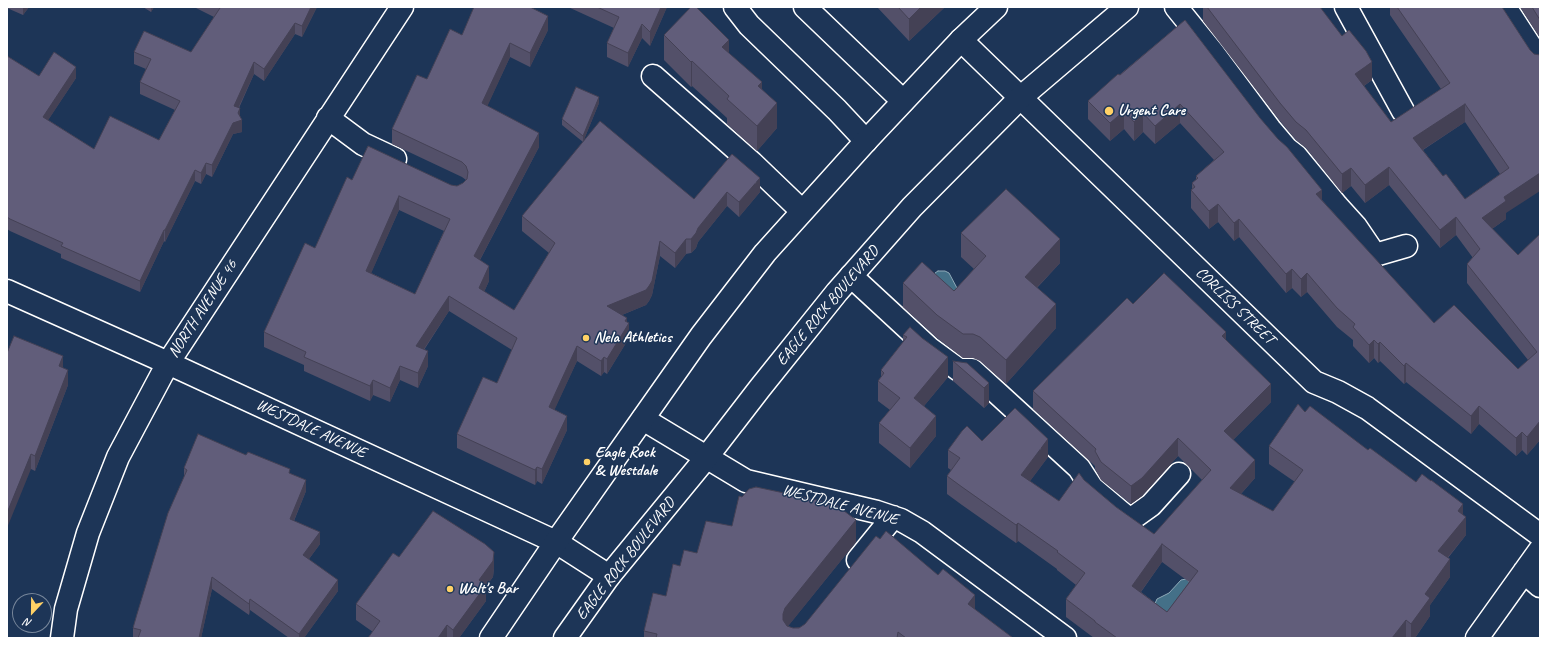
<!DOCTYPE html>
<html>
<head>
<meta charset="utf-8">
<style>
	body { margin:0 }
	#map { position:relative; width:1547px; height:645px; overflow:hidden; background:#1d3557; font-family:Caveat,sans-serif }
	canvas { display:block }
	.frame { position:absolute; inset:0; border:8px solid #fff; pointer-events:none }
	.north { position:absolute; left:12px; top:593px; width:40px; height:40px; box-sizing:border-box; background:#1d3557; border:1px solid #77869a; border-radius:50%; rotate:202deg; font-size:11px; font-weight:700; line-height:16px; text-align:center; color:#fff }
	.north::after { content:''; display:block; margin:auto; width:14px; height:18px; background:#ffd166; clip-path:polygon(50% 0,100% 100%,50% 72%,0 100%) }
</style>
</head>
<body>
<div id="map">
<canvas width="1547" height="645"></canvas>
<div class="frame"></div>
<div class="north">N</div>
</div>
<script>
const g = document.querySelector('canvas').getContext('2d');
g.lineJoin = 'round';
function fill(path, color) { g.fillStyle = color; g.fill(path, 'evenodd'); }
const poly = rows => new Path2D(rows.map(r => 'M' + r).join(''));
function strokePath(path, color, width, dash) { g.strokeStyle = color; g.lineWidth = width; g.lineCap = dash ? 'butt' : 'round'; g.setLineDash(dash || []); g.stroke(path); }
function write(font, color, halo, rows, align = 'center') {
  g.font = font + ' Caveat,sans-serif'; g.lineWidth = 3; g.setLineDash([]); g.textBaseline = 'middle'; g.strokeStyle = halo; g.fillStyle = color; for (const [text, x, y, turn = 0] of rows) {
    g.save(); g.translate(x, y); g.rotate((+turn || 0) * Math.PI / 180); g.textAlign = isNaN(turn) ? turn : align; if (halo) g.strokeText(text, 0, 0); g.fillText(text, 0, 0); g.restore();
  }
}
const water = poly([
	[938,271,945,271,949,273,958,290,959,299,933,278,935,273,938,271],
	[1186,579,1194,587,1163,618,1154,606,1157,599,1169,593,1181,580,1186,579]
]);
fill(water, '#447088');
strokePath(water, '#8fa9b8', 1);
const minor = poly([
	[735,7,749,25,837,110,866,141],
	[805,7,903,101],
	[1176,7,1214,54,1270,129,1287,149,1296,156,1337,206,1356,227,1375,255,1406,246],
	[1346,7,1403,111],
	[1505,7,1540,61],
	[961,40,1314,382,1338,392,1367,408,1540,535],
	[653,76,752,163,802,211],
	[328,118,363,144,395,159],
	[851,276,929,348,959,370,972,370,1079,468,1092,488,1130,520,1151,505,1179,474],
	[7,291,168,363,556,542,609,576],
	[643,419,746,481,877,512,901,520,922,532,1065,638],
	[858,560,893,517],
	[1524,572,1540,586],
	[62,638,66,609,88,533,118,457,168,363,402,7],
	[1477,638,1540,550]
]);
const major = poly([
	[491,638,556,542,701,336,765,253,866,141,961,40,996,7],
	[565,638,609,576,706,458,760,388,837,292,912,207,1020,98,1127,7]
]);
strokePath(minor, '#fff', 25);
strokePath(major, '#fff', 25);
strokePath(minor, '#1d3557', 22);
strokePath(major, '#1d3557', 22);
fill(poly([
	[7,7,29,7,23,15,7,8],
	[143,7,154,7,151,12],
	[196,7,317,7,302,37,295,34,264,81,254,74,239,108,242,132,233,134,212,177,206,174,201,184,195,181,165,242,164,241,140,292,61,258,61,254,10,231,7,229,7,56,39,76,76,78,48,120,94,149,159,140,175,110,140,94,140,82,146,69,134,64,134,52,191,52,214,17,196,8],
	[568,7,667,7,650,46,642,38,628,67,607,57,607,43,614,28],
	[877,7,945,7,909,41],
	[1203,7,1320,7,1372,80,1364,86,1391,122,1441,89,1390,15,1390,7,1502,7,1530,50,1506,213,1506,219,1492,229,1518,255,1540,234,1540,440,1527,455,1522,450,1516,456,1479,424,1471,434,1406,382,1404,384,1380,361,1378,363,1374,358,1369,363,1353,346,1353,340,1337,327,1307,292,1301,297,1292,288,1286,293,1239,237,1234,241,1218,222,1209,229,1191,208,1191,190,1192,189,1192,183,1196,180,1196,176,1214,160,1180,123,1155,144,1143,132,1134,141,1124,129,1110,141,1088,119,1088,101,1185,20,1322,200,1434,323,1518,369,1528,360,1467,283,1467,264,1473,258,1456,235,1440,248,1389,185,1365,203,1351,186,1342,193,1306,148,1296,140,1280,121,1203,21],
	[1465,122,1500,174,1465,199,1443,176,1423,150],
	[1520,7,1540,7,1540,38],
	[548,30,530,67,510,57,487,106,539,147,480,260,489,281,484,292,514,310,549,253,522,231,522,216,694,199,732,154,760,192,739,217,727,206,698,242,696,248,691,253,686,254,675,268,660,256,652,295,649,301,646,305,622,315,627,322,629,338,607,374,604,372,601,376,577,361,554,410,567,430,542,484,537,481,535,485,457,448,457,434,497,383,512,350,449,311,424,350,428,366,418,388,400,380,390,402,373,395,370,401,304,371,304,365,264,347,264,332,315,248,352,180,451,185,457,186,463,183,466,180,462,177,392,144,392,129,427,79,462,35],
	[399,210,444,231,415,294,371,273],
	[664,35,729,53,762,89,777,128,757,151,727,124,727,118,692,86,691,87,664,60],
	[599,103,583,142,562,125,562,119],
	[961,233,1060,263,1037,288,1056,328,1006,384,980,361,973,358,963,358,937,338,903,307,903,283,954,291,974,269,961,257],
	[1133,304,1226,341,1271,402,1233,440,1255,478,1241,494,1273,511,1295,482,1269,464,1269,446,1305,412,1368,450,1463,514,1466,535,1448,558,1450,577,1430,605,1430,616,1415,638,1094,638,1066,617,1066,599,1076,585,1057,570,1057,569,1018,541,1016,543,962,505,947,494,947,476,951,470,948,468,948,450,982,441,1048,457,1030,481,1059,501,1084,480,1116,507,1154,534,1202,480,1178,456,1142,496,1131,504,1101,480,1095,469,1095,466,1033,409,1033,391],
	[1162,562,1189,582,1167,612,1141,592],
	[910,327,948,377,924,406,936,436,910,468,879,443,879,423,890,410,878,401,878,381,881,378,881,370,903,342,903,335],
	[7,353,63,368,68,385,35,471,31,469],
	[953,361,989,383,989,403,984,408,953,381],
	[246,455,290,473,306,491,294,521,320,544,309,559,338,591,304,638,289,638,250,610,249,615,212,589,201,638,133,638,133,628,184,477,184,468],
	[742,497,856,542,788,626,793,628,975,610,1013,638,644,638,644,631,666,596,680,566,697,553,732,526],
	[494,568,493,577,486,586,486,601,459,638,368,638,373,632,356,620,356,604]
]), '#535069');
fill(poly([
	[23,7,29,7,23,15],
	[151,7,154,7,151,12],
	[311,7,317,7,302,37,302,26],
	[661,7,667,7,650,46,650,32],
	[921,7,945,7,909,41,909,19],
	[548,16,548,30,530,67,530,53],
	[295,23,295,34,264,81,264,69],
	[642,24,642,38,628,67,628,53],
	[729,40,729,64,722,47],
	[510,43,510,57,482,118,482,103],
	[692,61,692,86,691,87,691,62],
	[254,62,254,74,234,117,234,106],
	[1372,62,1372,80,1355,92,1355,74],
	[76,67,76,78,43,128,43,117],
	[762,82,762,107,758,86],
	[599,97,599,103,583,142,583,136],
	[777,103,777,128,757,151,757,126],
	[1180,104,1180,123,1155,144,1155,126],
	[1465,104,1465,122,1413,156,1413,138],
	[240,108,240,120,242,120,242,132,233,134,212,177,212,165],
	[1124,111,1124,129,1110,141,1110,123],
	[1143,113,1143,132,1134,141,1134,122],
	[539,133,539,147,474,271,474,256],
	[206,163,206,174,201,184,201,173],
	[1389,167,1389,185,1365,203,1365,185],
	[1351,168,1351,186,1342,193,1342,174],
	[195,170,195,181,165,242,165,230],
	[1540,173,1540,191,1506,213,1506,219,1482,236,1482,218,1504,197],
	[760,178,760,192,739,217,739,202],
	[1322,190,1322,208,1316,194],
	[727,192,727,206,698,242,696,248,691,253,691,239,698,228],
	[399,196,399,210,366,285,366,271],
	[1218,204,1218,222,1209,229,1209,211],
	[1456,217,1456,235,1440,248,1440,230],
	[1239,219,1239,237,1234,241,1234,223],
	[164,230,164,241,140,292,140,281],
	[686,239,686,254,675,268,675,253],
	[1060,239,1060,263,1025,300,1025,277],
	[660,241,660,256,652,295,649,301,646,305,607,321,607,306],
	[489,266,489,281,479,303,479,288],
	[1292,269,1292,288,1286,293,1286,274],
	[1307,273,1307,292,1301,297,1301,279],
	[449,296,449,311,416,361,416,346],
	[1056,304,1056,328,1006,384,1006,360],
	[627,318,627,326,629,323,629,338,607,374,607,359],
	[1226,332,1226,350,1222,336],
	[1374,340,1374,358,1369,363,1369,345],
	[1380,342,1380,361,1378,363,1378,344],
	[577,346,577,361,549,422,549,407],
	[428,351,428,366,418,388,418,373],
	[63,356,63,371,59,366],
	[604,357,604,372,601,376,601,361],
	[948,357,948,377,914,418,914,398],
	[1406,363,1406,382,1404,384,1404,366],
	[400,366,400,380,390,402,390,388],
	[68,370,68,385,35,471,35,456],
	[373,380,373,395,370,401,370,386],
	[989,383,989,403,984,408,984,388],
	[1271,384,1271,402,1224,449,1224,431],
	[1479,406,1479,424,1471,434,1471,416],
	[567,416,567,430,542,484,542,469],
	[936,416,936,436,910,468,910,448],
	[1540,421,1540,440,1527,455,1527,437],
	[1522,432,1522,450,1516,456,1516,438],
	[1178,438,1178,456,1142,496,1131,504,1131,486],
	[1048,439,1048,457,1021,493,1021,475],
	[31,454,31,469,7,528,7,513],
	[1255,460,1255,478,1230,506,1230,488],
	[537,467,537,481,535,485,535,470],
	[306,480,306,491,290,530,290,519],
	[1463,504,1463,521,1466,517,1466,535,1438,569,1438,551,1458,511],
	[856,520,856,542,785,630,783,636,783,614,785,608],
	[1018,523,1018,541,1016,543,1016,525],
	[320,532,320,544,303,567,303,555],
	[1162,544,1162,562,1132,604,1132,586],
	[494,552,494,568,493,577,486,586,486,601,459,638,453,638,453,630,479,580],
	[1450,559,1450,577,1430,605,1430,616,1415,638,1411,638,1411,624,1425,594],
	[212,577,212,589,201,638,199,638],
	[338,580,338,591,304,638,299,638,299,634],
	[975,595,975,617,968,604],
	[250,599,250,610,249,615,249,604],
	[1406,620,1406,638,1392,638],
	[447,625,447,638,438,638]
]), '#444155');
const building = poly([
	[218,7,311,7,302,26,295,23,264,69,254,62,234,106,240,108,238,113,242,120,233,123,212,165,206,163,201,173,195,170,165,230,164,230,140,281,61,246,63,243,10,219,7,217,7,56,39,76,54,52,76,67,43,117,94,149,110,116,159,140,180,101,140,82,151,59,134,52,144,31,191,52,220,8,218,7],
	[474,7,530,7,548,16,530,53,510,43,482,103,539,133,474,256,489,266,479,288,514,310,555,243,522,216,600,121,694,199,732,154,760,178,739,202,727,192,698,228,696,233,691,239,686,239,675,253,660,241,652,281,649,286,646,290,607,306,627,318,625,321,629,323,607,359,604,357,601,361,577,346,549,407,567,416,542,469,537,467,535,470,457,434,483,377,497,383,517,338,449,296,416,346,428,351,418,373,400,366,390,388,373,380,370,386,304,357,306,352,264,332,305,243,315,248,347,177,352,180,368,146,451,185,457,186,463,183,467,179,468,172,466,166,462,162,392,129,417,75,427,79,450,29,462,35,474,7],
	[399,196,450,219,415,294,366,271,399,196],
	[597,7,661,7,650,32,642,24,628,53,607,43,619,17,597,7],
	[691,7,696,7,729,40,722,47,762,82,758,86,777,103,757,126,727,99,729,96,692,61,691,62,664,35,691,7],
	[898,7,921,7,909,19,898,7],
	[1207,7,1320,7,1342,36,1349,30,1366,51,1372,62,1355,74,1391,122,1450,83,1397,7,1502,7,1530,50,1534,54,1540,55,1540,173,1504,197,1506,201,1482,218,1518,255,1540,234,1540,421,1527,437,1522,432,1516,438,1479,406,1471,416,1406,363,1404,366,1380,342,1378,344,1374,340,1369,345,1353,327,1355,324,1337,308,1307,273,1301,279,1292,269,1286,274,1239,219,1234,223,1218,204,1209,211,1191,190,1195,187,1192,183,1198,178,1196,176,1224,152,1180,104,1155,126,1143,113,1134,122,1124,111,1110,123,1088,101,1118,74,1120,75,1185,20,1260,118,1278,139,1287,147,1322,190,1316,194,1434,323,1454,305,1518,369,1537,352,1467,264,1480,249,1456,217,1440,230,1389,167,1365,185,1351,168,1342,174,1306,130,1296,122,1280,103,1207,7],
	[1465,104,1509,168,1465,199,1446,174,1443,176,1413,138,1465,104],
	[1532,7,1540,7,1540,20,1532,7],
	[576,87,599,97,583,136,562,119,576,87],
	[1006,189,1060,239,1025,277,1056,304,1006,360,980,337,973,334,963,334,937,315,903,283,922,262,954,291,986,256,961,233,1006,189],
	[1164,273,1226,332,1222,336,1271,384,1224,431,1255,460,1230,488,1273,511,1303,470,1269,446,1298,404,1305,412,1310,406,1368,450,1370,448,1416,482,1422,474,1431,481,1431,480,1463,504,1458,511,1466,517,1438,551,1450,559,1425,594,1430,598,1411,624,1406,620,1392,638,1117,638,1095,622,1095,621,1066,599,1085,573,1057,552,1058,551,1018,523,1016,525,962,487,947,476,960,458,948,450,962,431,967,426,982,441,1015,408,1048,439,1021,475,1059,501,1079,473,1084,480,1116,507,1154,534,1211,470,1178,438,1142,478,1131,486,1101,462,1095,451,1096,449,1033,391,1127,298,1133,304,1164,273],
	[1162,544,1198,571,1167,612,1132,586,1162,544],
	[910,327,922,338,948,357,914,398,936,416,910,448,879,423,900,398,878,381,884,373,881,370,907,337,903,335,910,327],
	[14,336,63,356,59,366,68,370,35,456,31,454,7,513,7,353,14,336],
	[953,361,967,363,989,383,984,388,953,361],
	[198,434,246,455,248,452,290,469,289,473,306,480,290,519,320,532,303,555,338,580,299,634,250,599,249,604,212,577,199,638,138,638,141,630,133,628,137,614,168,513,187,470,184,468,198,434],
	[756,487,831,503,834,505,835,504,856,520,785,608,783,614,783,620,787,626,793,628,799,628,805,624,876,536,880,539,886,531,938,575,943,569,975,595,968,604,1013,638,906,638,898,632,897,638,656,638,657,634,644,631,653,593,666,596,673,564,680,566,684,550,697,553,706,521,732,526,739,496,742,497,749,489,756,487],
	[433,511,485,544,494,552,493,561,479,580,486,585,453,630,447,625,438,638,368,638,380,621,356,604,393,553,399,557,433,511]
]);
fill(building, '#615d7a');
strokePath(building, '#444155', 1);
for (const [x, y, r, color] of [
	[1109,111,5,"#ffd166"],
	[586,338,4,"#ffd166"],
	[587,462,4,"#ffd166"],
	[450,589,4,"#ffd166"]
]) { const dot = new Path2D(); dot.arc(x, y, r, 0, 2 * Math.PI); g.fillStyle = color; g.fill(dot); strokePath(dot, '#1d3557', 1.5); }
write('bold 16px', '#fff', '#1d3557', [
	["Urgent Care",1118,111],
	["Nela Athletics",594,338],
	["Eagle Rock",595,453],
	["& Westdale",595,471],
	["Walt's Bar",458,589]
], 'left');
write('16px', '#fff', '#1d3557', [
	["EAGLE ROCK BOULEVARD",828,306,-50],
	["CORLISS STREET",1235,306,44],
	["NORTH AVENUE 46",203,309,-57],
	["WESTDALE AVENUE",311,429,25],
	["WESTDALE AVENUE",840,505,15],
	["EAGLE ROCK BOULEVARD",626,559,-52]
]);
</script>
</body>
</html>
